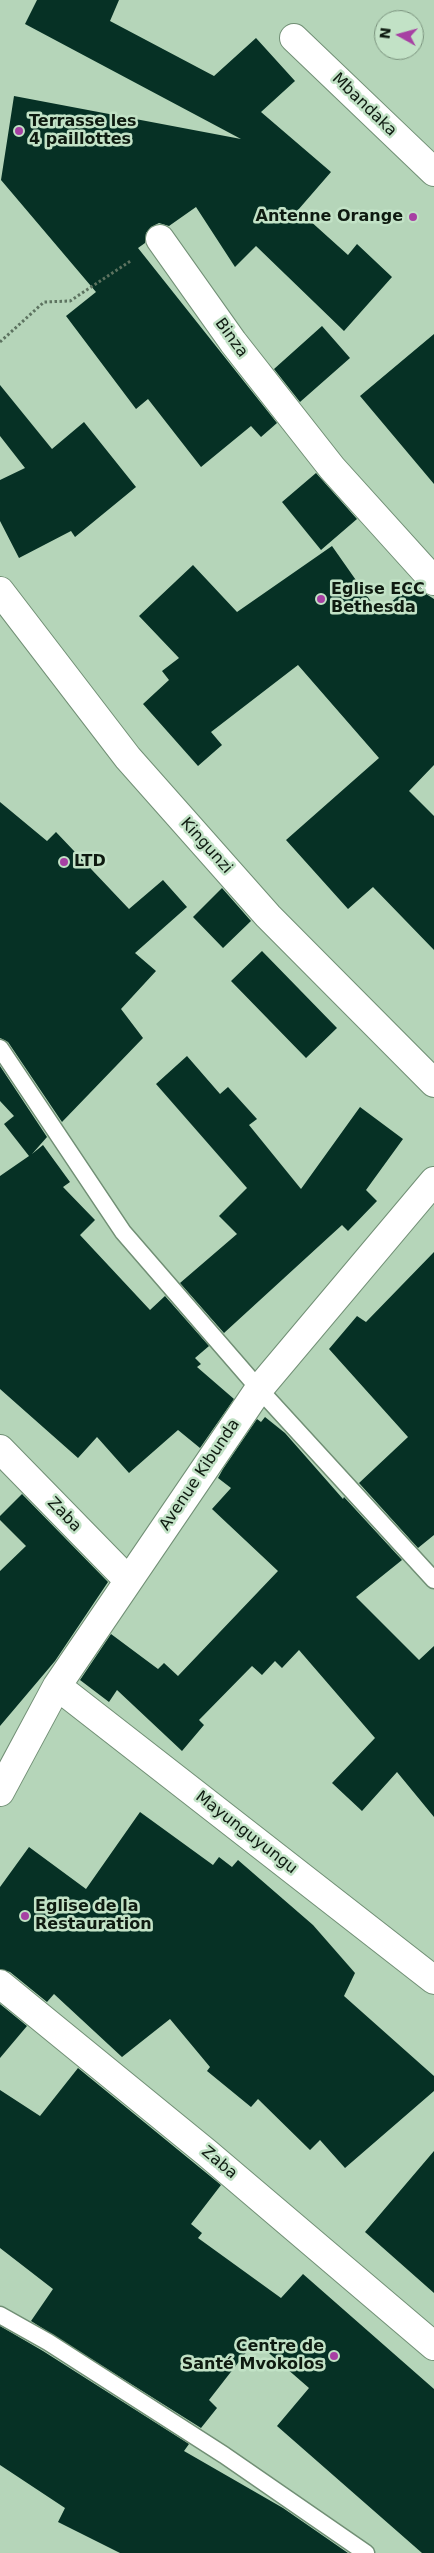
<!DOCTYPE html>
<html>
<head>
<meta charset="utf-8">
<style>
	body { margin:0 }
	#map { position:relative; width:434px; height:2553px; overflow:hidden; background:#b5d5b9; font-family:"DejaVu Sans",sans-serif }
	canvas { display:block }
	.north { position:absolute; left:374px; top:10px; width:50px; height:50px; box-sizing:border-box; background:#c2e2c6; border:1px solid #7a927d; border-radius:50%; rotate:277deg; font-size:14px; font-weight:700; line-height:20px; text-align:center; color:#0e1a10 }
	.north::after { content:''; display:block; margin:auto; width:18px; height:22px; background:#a740a3; clip-path:polygon(50% 0,100% 100%,50% 72%,0 100%) }
</style>
</head>
<body>
<div id="map">
<canvas width="434" height="2553"></canvas>
<div class="north">N</div>
</div>
<script>
const g = document.querySelector('canvas').getContext('2d');
g.lineJoin = 'round';
function fill(path, color) { g.fillStyle = color; g.fill(path, 'evenodd'); }
const poly = rows => new Path2D(rows.map(r => 'M' + r).join(''));
function strokePath(path, color, width, dash) { g.strokeStyle = color; g.lineWidth = width; g.lineCap = dash ? 'butt' : 'round'; g.setLineDash(dash || []); g.stroke(path); }
function write(font, color, halo, rows, align = 'center') {
  g.font = font + ' "DejaVu Sans",sans-serif'; g.lineWidth = 5; g.setLineDash([]); g.textBaseline = 'middle'; g.strokeStyle = halo; g.fillStyle = color; for (const [text, x, y, turn = 0] of rows) {
    g.save(); g.translate(x, y); g.rotate((+turn || 0) * Math.PI / 180); g.textAlign = isNaN(turn) ? turn : align; if (halo) g.strokeText(text, 0, 0); g.fillText(text, 0, 0); g.restore();
  }
}
fill(poly([
	[37,0,119,0,110,21,214,76,256,38,295,81,261,112,331,172,298,210,348,255,357,244,392,277,344,331,256,246,235,267,196,207,169,226,159,223,151,227,146,233,145,243,138,248,277,423,261,437,251,426,201,467,148,399,136,409,66,316,96,292,1,180,14,96,241,139,25,24],
	[322,326,350,358,300,402,274,369],
	[434,334,434,484,360,396],
	[0,385,52,449,84,422,136,487,75,537,71,531,19,558,0,521,0,480,25,468,0,436],
	[316,473,357,519,321,550,282,502],
	[332,546,379,613,414,582,423,592,434,599,434,765,409,791,434,816,434,950,373,887,348,909,286,840,379,758,298,665,211,732,222,745,198,766,143,704,169,680,162,671,179,658,139,616,193,565,237,612],
	[0,802,47,841,56,832,129,909,163,880,187,907,135,953,156,971,121,1009,143,1038,62,1122,8,1042,0,1038],
	[222,888,251,921,223,948,193,917],
	[262,951,337,1028,306,1058,231,981],
	[187,1056,220,1094,228,1087,257,1119,249,1125,301,1189,360,1107,403,1139,366,1190,377,1201,348,1231,342,1225,224,1333,180,1283,237,1234,219,1216,247,1188,156,1084],
	[0,1066,47,1137,32,1154,43,1145,70,1182,63,1187,95,1220,80,1235,150,1310,165,1296,209,1346,195,1358,201,1364,197,1367,234,1399,200,1448,178,1430,129,1473,97,1437,78,1458,0,1389,0,1176,29,1156,4,1124,14,1116,0,1101],
	[434,1252,434,1535,418,1548,359,1483,408,1437,329,1349,357,1316,366,1322],
	[265,1417,285,1433,343,1499,344,1497,402,1560,356,1597,419,1660,434,1646,434,1817,397,1772,362,1811,332,1783,375,1738,299,1650,282,1668,275,1661,262,1675,252,1666,199,1720,204,1725,182,1751,117,1690,109,1702,80,1680,111,1634,158,1669,164,1663,178,1676,278,1571,212,1509,231,1488,218,1478,223,1469,257,1419,261,1422],
	[22,1494,108,1582,55,1661,0,1726,0,1571,26,1546,0,1520,0,1516],
	[140,1812,213,1865,219,1857,232,1867,238,1860,313,1925,355,1973,344,1996,434,2076,434,2091,345,2168,320,2140,310,2150,258,2099,251,2107,207,2071,210,2067,170,2019,122,2057,54,1994,47,2002,10,1972,0,1969,0,1887,29,1847,86,1889],
	[0,2004,27,2026,0,2058],
	[78,2068,221,2185,191,2224,202,2233,198,2238,281,2298,303,2274,434,2389,434,2553,422,2553,277,2426,309,2388,255,2341,209,2400,217,2408,201,2428,31,2321,53,2289,0,2248,0,2090,40,2116],
	[434,2151,434,2293,365,2232],
	[0,2326,43,2351,189,2444,184,2451,283,2508,348,2553,120,2553,58,2522,65,2508,0,2465]
]), '#063125');
const service = poly([
	[0,1048,123,1232,259,1389,434,1580],
	[0,2315,48,2342,224,2455,366,2553]
]);
const minor = poly([
	[294,38,434,172],
	[160,239,233,342,332,468,434,581],
	[0,591,128,758,268,916,434,1083],
	[0,1449,128,1580],
	[57,1686,434,1980],
	[0,1792,57,1686,259,1389,434,1181],
	[0,1984,207,2153,434,2346]
]);
strokePath(service, '#718f75', 19);
strokePath(minor, '#718f75', 30);
strokePath(poly([
	[0,342,44,302,70,301,132,260]
]), '#5d7360', 3, [2.5, 2.5]);
strokePath(service, '#fff', 16);
strokePath(minor, '#fff', 28);
for (const [x, y, r, color] of [
	[19,131,5,"#a740a3"],
	[413,217,5,"#a740a3"],
	[321,599,5,"#a740a3"],
	[64,862,5,"#a740a3"],
	[25,1916,5,"#a740a3"],
	[334,2356,5,"#a740a3"]
]) { const dot = new Path2D(); dot.arc(x, y, r, 0, 2 * Math.PI); g.fillStyle = color; g.fill(dot); strokePath(dot, '#c2e2c6', 2); }
write('16px', '#0e1a10', '#c2e2c6', [
	["Mbandaka",364,105,44],
	["Binza",231,338,54],
	["Kingunzi",206,846,48],
	["Avenue Kibunda",200,1475,-56],
	["Zaba",64,1515,46],
	["Mayunguyungu",246,1833,38],
	["Zaba",219,2163,40]
]);
write('bold 16px', '#0e1a10', '#c2e2c6', [
	["Terrasse les",29,122],
	["4 paillottes",29,140],
	["Antenne Orange",403,217,"right"],
	["Eglise ECC",331,590],
	["Bethesda",331,608],
	["LTD",74,862],
	["Eglise de la",35,1907],
	["Restauration",35,1925],
	["Centre de",324,2347,"right"],
	["Santé Mvokolos",324,2365,"right"]
], 'left');
</script>
</body>
</html>
